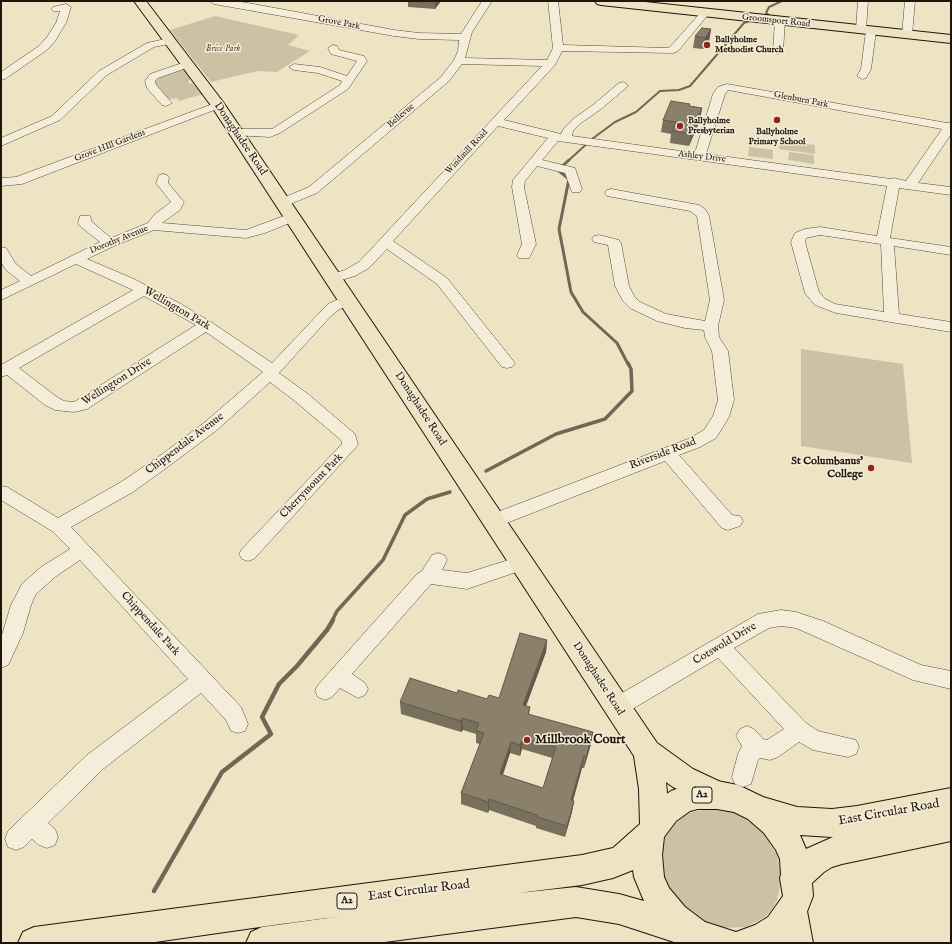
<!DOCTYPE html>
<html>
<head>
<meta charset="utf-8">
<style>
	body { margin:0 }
	#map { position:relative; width:952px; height:944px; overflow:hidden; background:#eee4c4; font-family:"IM FELL English",serif }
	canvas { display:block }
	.frame { position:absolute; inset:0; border:2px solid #20150b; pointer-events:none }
</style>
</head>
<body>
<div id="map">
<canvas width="952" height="944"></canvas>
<div class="frame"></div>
</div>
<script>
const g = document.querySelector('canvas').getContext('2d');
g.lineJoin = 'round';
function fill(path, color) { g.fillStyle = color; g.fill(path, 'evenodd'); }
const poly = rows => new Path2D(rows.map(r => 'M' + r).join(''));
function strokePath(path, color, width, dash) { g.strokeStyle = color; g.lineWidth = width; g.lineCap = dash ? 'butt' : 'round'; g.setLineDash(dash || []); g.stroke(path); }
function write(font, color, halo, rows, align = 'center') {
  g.font = font + ' "IM FELL English",serif'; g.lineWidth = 3; g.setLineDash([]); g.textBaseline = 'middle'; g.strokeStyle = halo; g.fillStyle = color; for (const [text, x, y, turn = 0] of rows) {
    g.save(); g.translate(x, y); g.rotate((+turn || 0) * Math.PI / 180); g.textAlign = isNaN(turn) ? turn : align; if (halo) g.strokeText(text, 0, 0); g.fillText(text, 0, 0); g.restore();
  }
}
fill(poly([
	[215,16,299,35,288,45,310,51,277,72,258,71,211,82,170,30],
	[184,69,190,77,190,80,188,81,190,84,192,83,203,94,179,101,177,98,168,99,156,84,156,78],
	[779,141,815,145,815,154,779,149],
	[749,147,773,150,773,159,748,156],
	[789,152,814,155,814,164,788,160],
	[801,349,903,364,912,463,801,446],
	[710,809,733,812,754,824,763,833,777,854,782,878,777,900,772,909,765,917,746,927,720,928,706,924,675,900,664,879,661,868,662,844,666,835,672,826,688,813]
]), '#cbc1a5');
strokePath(poly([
	[769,15,766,13,769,7,782,1],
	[568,161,592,139,615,122,636,112,660,91,679,90,690,86,744,23,750,21]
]), '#726754', 2);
strokePath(poly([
	[569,160,558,170,569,179,559,229,571,292,583,312,617,343,628,364]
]), '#726754', 3);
strokePath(poly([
	[486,471,556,434,605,419,632,391,631,369,628,363],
	[332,621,337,611,383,560,405,515,427,499,450,492]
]), '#726754', 3.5);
strokePath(poly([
	[154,891,222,772,271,734,262,717,279,684,297,666,327,630,333,620]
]), '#726754', 4.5);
const minor = poly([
	[209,1,234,1,248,3,394,30,419,33,461,34,482,1,492,1,472,32,465,58,547,60,553,48,548,1,558,1,563,45,668,48,670,47,702,11,708,11,710,13,708,15,678,51,673,53,562,51,555,65,504,120,561,134,564,128,573,119,593,105,619,83,623,82,628,85,627,87,601,109,581,123,573,131,572,136,695,153,713,94,718,87,727,84,947,123,951,122,951,134,918,183,951,187,951,195,899,188,890,238,951,247,951,255,894,246,899,314,951,322,951,332,836,313,815,305,805,293,791,242,795,233,805,229,820,227,877,236,887,186,558,141,542,160,575,168,582,189,580,192,572,192,565,173,537,166,525,181,524,187,536,244,529,258,519,258,517,255,522,244,512,187,513,180,548,138,498,126,393,241,447,278,515,363,512,367,507,368,502,367,437,284,387,249,369,268,355,276,334,282,329,281,327,278,329,275,345,270,359,262,542,66,462,64,449,81,317,193,283,207,278,206,277,203,278,200,309,187,441,77,454,60,458,51,459,40,419,39,394,36,214,4,209,1],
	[728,90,942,129,906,181,894,178,891,179,706,154,725,94,728,90],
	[820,235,881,244,884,312,835,304,825,299,819,292,805,242,806,238,820,235],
	[858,1,868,1,866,29,861,32,856,29,858,1],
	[905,1,915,1,912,35,907,38,902,35,905,1],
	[66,4,71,7,66,23,55,41,47,50,5,79,1,80,1,72,39,46,47,37,56,23,60,11,53,11,51,9,53,7,66,4],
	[780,18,785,21,783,51,778,54,773,51,775,21,780,18],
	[871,28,876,31,871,69,866,78,862,79,857,76,861,69,866,31,871,28],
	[170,38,174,39,175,41,174,43,154,47,107,75,60,120,1,146,1,138,52,116,99,71,147,43,170,38],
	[333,45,337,46,339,50,364,56,367,61,348,89,280,133,270,137,233,135,231,133,233,131,237,129,272,129,340,85,342,81,318,73,294,70,289,67,294,64,320,67,347,76,357,61,331,54,328,48,333,45],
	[188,61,193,64,192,66,158,78,155,81,156,85,172,103,166,106,162,105,147,88,145,81,150,74,188,61],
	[218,102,224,105,222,107,22,184,1,186,1,178,16,177,218,102],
	[163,174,167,175,169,178,168,183,184,202,180,210,162,223,246,230,292,213,297,214,298,217,297,220,265,233,246,238,154,230,114,246,87,259,134,279,181,304,211,322,272,363,328,304,343,297,348,296,353,297,355,300,353,303,338,310,329,318,279,373,308,394,355,434,358,445,254,559,248,561,242,559,239,554,242,549,342,444,341,440,296,402,270,382,217,430,173,463,133,492,71,527,241,707,248,724,245,731,238,733,231,731,226,720,201,693,103,769,48,823,55,829,58,837,55,845,47,848,39,845,32,839,24,847,16,850,8,847,5,839,8,831,87,755,188,679,80,560,55,577,36,594,31,605,23,633,11,659,8,665,1,668,1,638,11,605,22,584,41,567,70,549,52,531,1,500,1,486,7,487,58,518,121,482,161,455,205,422,263,372,206,332,87,409,74,412,55,410,45,405,7,375,1,377,1,365,133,290,76,264,1,300,1,290,20,281,6,270,1,262,1,247,6,248,16,264,31,276,100,242,80,226,78,223,80,216,90,216,92,222,111,238,148,223,154,215,171,202,156,183,159,175,163,174],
	[144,296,196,325,74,402,64,401,57,397,19,368,144,296],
	[611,189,699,205,705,209,709,216,724,300,718,326,719,337,728,351,734,400,729,417,716,438,700,447,679,455,732,515,740,516,743,521,740,526,728,530,722,528,665,461,499,526,493,528,487,526,484,521,487,516,688,439,704,430,713,416,718,400,712,351,705,337,704,330,685,328,657,321,630,308,623,301,615,286,608,245,594,242,592,239,594,236,599,235,619,240,621,243,629,286,634,296,640,302,666,314,705,321,710,300,697,216,690,211,607,196,605,193,607,190,611,189],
	[438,553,444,555,447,560,442,570,467,573,521,556,528,558,530,563,528,568,467,589,431,584,352,674,365,683,368,689,365,695,358,698,340,688,332,697,325,700,318,697,315,691,318,685,417,574,422,571,432,555,438,553],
	[781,610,796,612,823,621,921,665,951,671,951,689,913,680,796,628,781,626,769,628,734,648,806,723,818,731,856,740,859,747,856,754,848,757,813,750,799,742,778,757,770,760,760,758,758,760,751,784,743,787,735,784,732,777,738,754,742,746,736,736,740,729,747,726,754,729,763,739,767,740,784,729,718,658,624,714,617,716,610,714,607,707,610,700,758,614,781,610]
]);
const major = poly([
	[134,1,146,1,223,102,657,743,693,769,727,785,731,795,727,805,717,809,673,787,666,782,670,825,665,835,655,839,645,835,640,825,639,789,634,756,212,107,134,1],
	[595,1,636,1,951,35,951,43,601,5,597,4,595,1],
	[792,896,803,900,807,911,813,943,781,943,777,911,781,900,792,896]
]);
const highway = poly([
	[698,781,717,781,738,785,763,797,797,807,832,809,857,806,951,788,951,841,842,864,832,867,824,872,812,883,813,896,803,922,790,939,784,943,677,943,619,924,576,917,377,943,246,943,251,932,262,927,343,916,281,924,148,943,18,943,23,932,34,927,582,855,613,848,640,824,656,801,671,791,698,781],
	[698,809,717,809,734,812,748,819,764,833,776,850,780,859,781,875,780,878,783,896,768,917,755,925,736,932,705,922,685,907,669,888,664,877,662,855,664,837,676,821,690,811,698,809],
	[800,835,832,837,833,837,806,849,800,835],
	[633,870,634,877,644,901,619,894,576,887,518,893,582,885,613,878,633,870]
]);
strokePath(minor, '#544939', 1);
strokePath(major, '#20150b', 2);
strokePath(highway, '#20150b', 2);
fill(minor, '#f4edd9');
fill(major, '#eee4c4');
fill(highway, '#eee4c4');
fill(poly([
	[408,1,441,1,435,9,408,7],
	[711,29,709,41,703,49,693,48,695,36],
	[690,104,690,106,702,108,700,120,689,146,670,143,671,134,661,132,663,120],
	[547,640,546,652,526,706,530,707,529,715,593,732,591,744,584,768,582,768,573,801,574,801,572,812,565,837,536,828,536,826,489,810,488,813,461,804,461,793,480,744,476,743,476,734,463,730,461,732,401,714,400,702,457,693,487,699,499,698],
	[522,749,552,758,543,788,503,775,510,753,520,756]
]), '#786f5c');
fill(poly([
	[435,1,441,1,435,9],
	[711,29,709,41,703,49,705,38],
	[702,108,700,120,689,146,691,134],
	[547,640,546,652,522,717,523,705],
	[462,718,463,730,461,732,461,721],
	[593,732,591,744,584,768,586,757],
	[523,738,522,749,520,756,520,745],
	[511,742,510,753,499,785,500,774],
	[584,756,582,768,570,811,571,800],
	[489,799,489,810,488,813,488,802],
	[574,801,572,812,565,837,567,826]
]), '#615a4b');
const building = poly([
	[702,28,711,29,705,38,695,36,702,28],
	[671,101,690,104,689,106,702,108,691,134,672,131,676,122,663,120,671,101],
	[520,633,547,640,523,705,530,707,528,714,593,732,586,757,584,756,571,800,574,801,567,826,537,817,537,815,489,799,488,802,461,793,484,733,476,731,479,723,462,718,461,721,400,702,410,678,457,693,458,690,487,699,489,695,499,698,520,633],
	[523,738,556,747,543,788,500,774,511,742,520,745,523,738]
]);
fill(building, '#8b816b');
strokePath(building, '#615a4b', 1);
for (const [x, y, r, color] of [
	[707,45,4,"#8f2418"],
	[777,120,4,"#8f2418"],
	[680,126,4,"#8f2418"],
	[871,468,4,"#8f2418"],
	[527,740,4,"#8f2418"]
]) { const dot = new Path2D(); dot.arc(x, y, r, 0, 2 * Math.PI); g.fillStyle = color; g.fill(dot); strokePath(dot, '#f4edd9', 1.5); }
write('9px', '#20150b', '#f4edd9', [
	["Groomsport Road",776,21,6],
	["Grove Park",339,23,11],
	["Glenburn Park",801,100,11],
	["Bellevue",401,116,-40],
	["Grove HIll Gardens",110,146,-21],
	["Windmill Road",467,152,-47],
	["Ashley Drive",702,157,7],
	["Dorothy Avenue",119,240,-22]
]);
write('bold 9px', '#20150b', '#f4edd9', [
	["Ballyholme",715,40],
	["Methodist Church",715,50],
	["Ballyholme",688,121],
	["Presbyterian",688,131],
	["Ballyholme",777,132,"center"],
	["Primary School",777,142,"center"]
], 'left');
write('italic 9px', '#5c5141', '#f4edd9', [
	["Brice Park",223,49]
]);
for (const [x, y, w] of [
	[702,795,20],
	[347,901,20]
]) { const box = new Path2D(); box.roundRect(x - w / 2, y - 8, w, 16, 3); g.fillStyle = '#f4edd9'; g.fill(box); strokePath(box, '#20150b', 1); }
write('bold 10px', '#20150b', null, [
	["A2",702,795],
	["A2",347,901]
]);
write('11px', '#20150b', '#f4edd9', [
	["Donaghadee Road",240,139,56],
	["Wellington Park",177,309,30],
	["Wellington Drive",117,382,-32],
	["Donaghadee Road",420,409,57],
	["Chippendale Avenue",185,444,-37],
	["Riverside Road",663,454,-21],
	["Cherrymount Park",312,486,-46],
	["Chippendale Park",150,624,48],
	["Cotswold Drive",725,644,-31],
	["Donaghadee Road",598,679,57]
]);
write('bold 11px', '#20150b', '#f4edd9', [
	["St Columbanus'",863,462],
	["College",863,475]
], 'right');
write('bold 13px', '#20150b', '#f4edd9', [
	["Millbrook Court",535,740]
], 'left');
write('13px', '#20150b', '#f4edd9', [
	["East Circular Road",889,813,-10],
	["East Circular Road",419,891,-7]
]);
</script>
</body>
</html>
